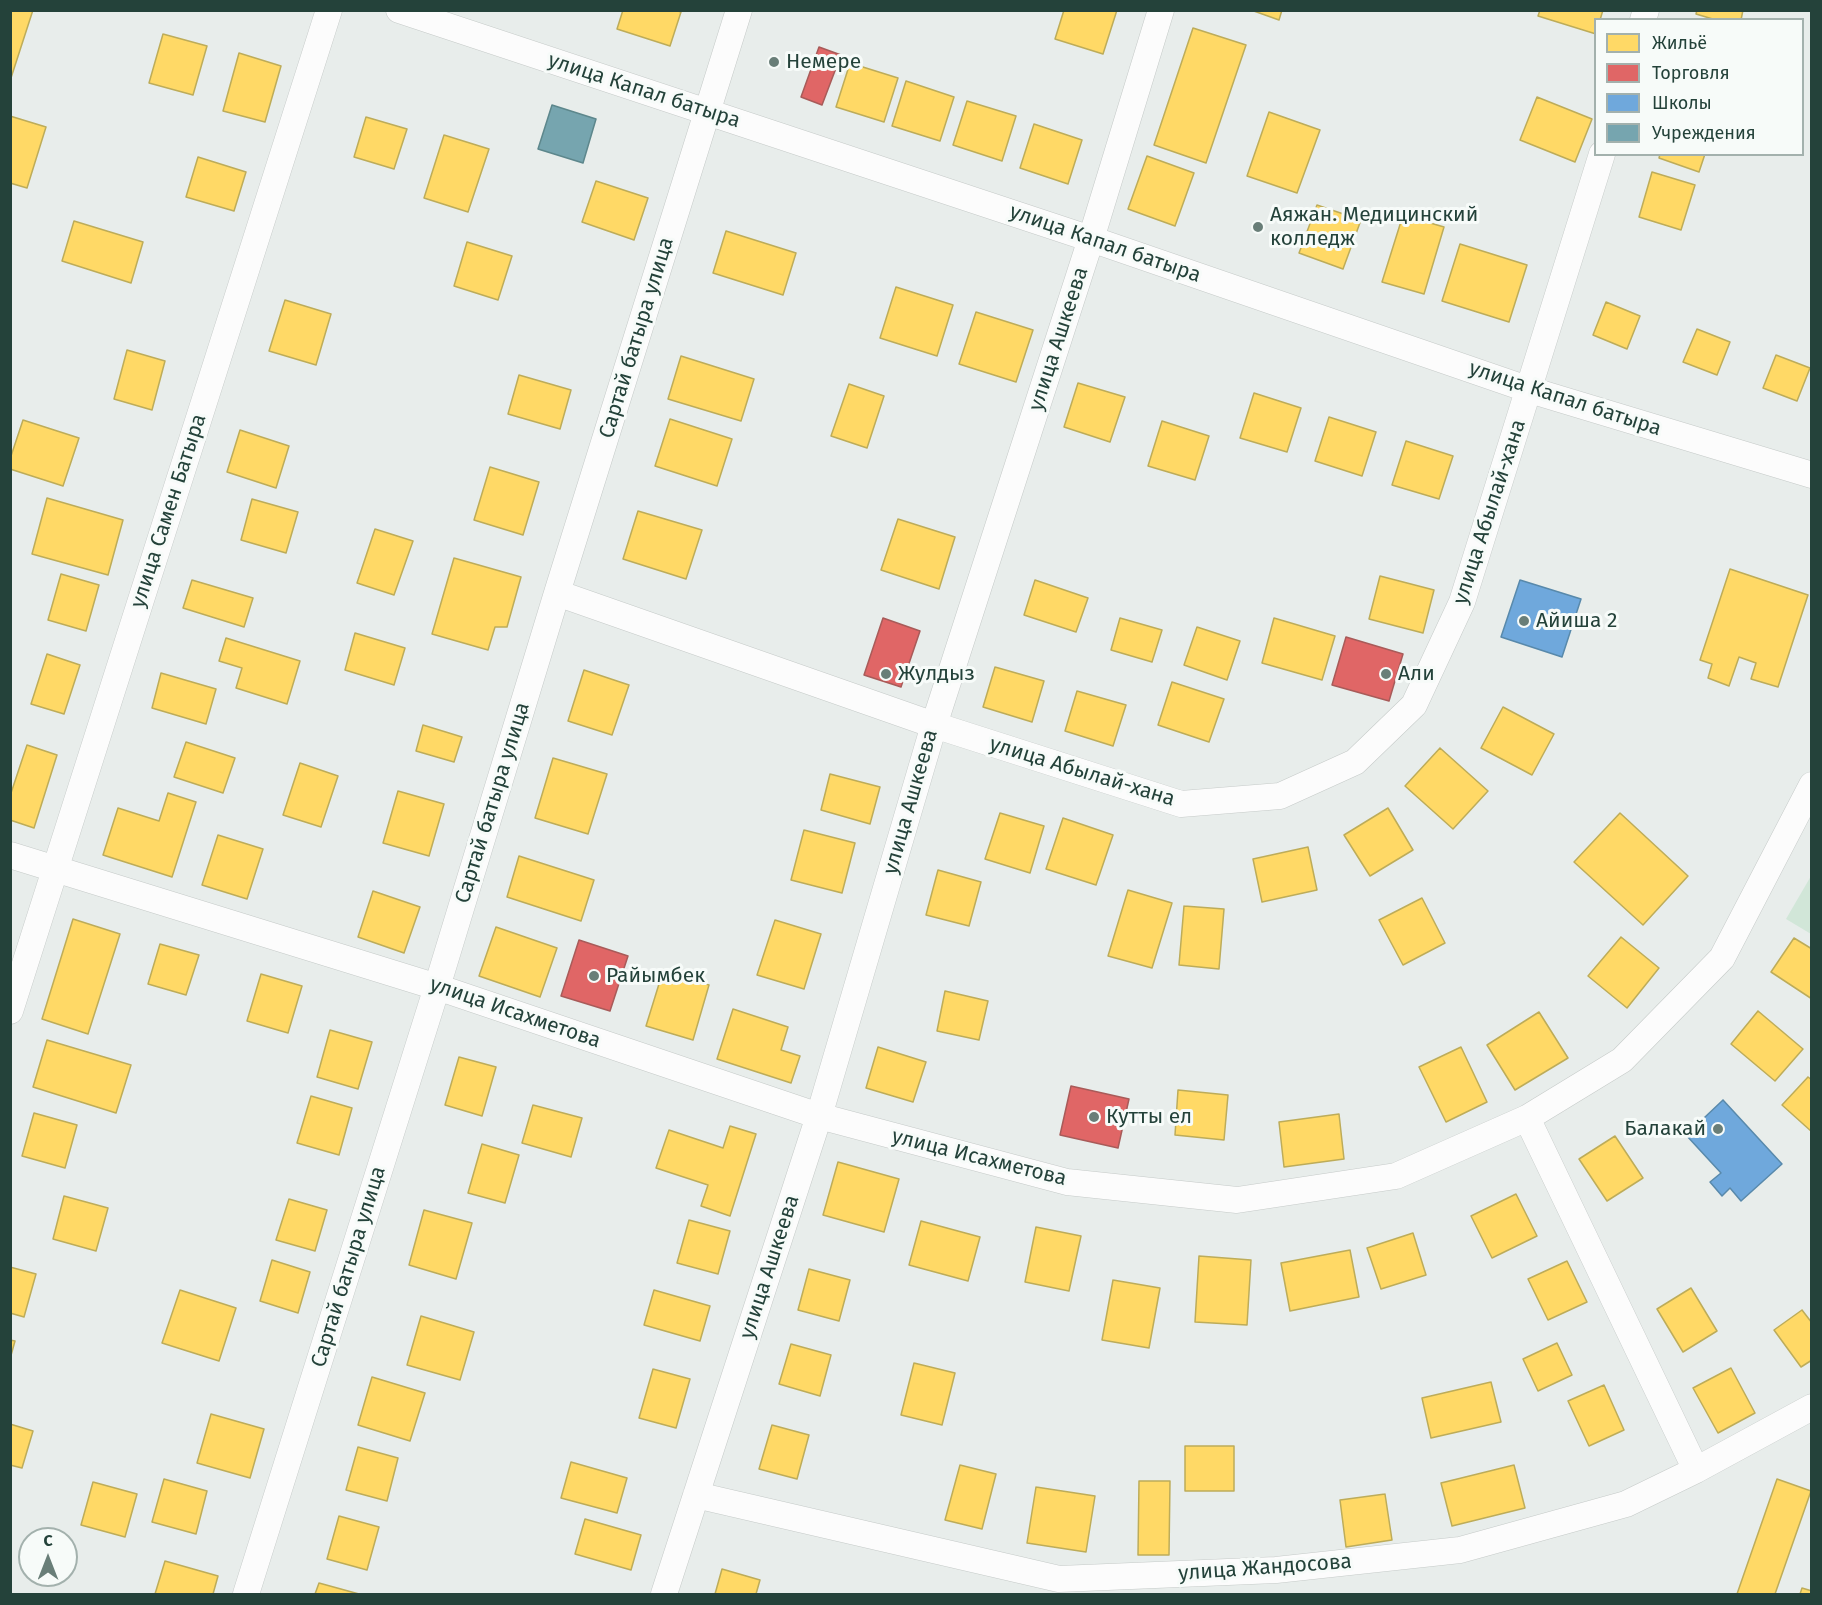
<!DOCTYPE html>
<html>
<head>
<meta charset="utf-8">
<style>
	body { margin:0 }
	#map { position:relative; width:1822px; height:1605px; overflow:hidden; background:#e8edeb; font-family:"Fira Sans",sans-serif }
	canvas { display:block }
	.frame { position:absolute; inset:0; border:12px solid #24423a; pointer-events:none }
	.legend { position:absolute; left:1594px; top:18px; width:210px; height:138px; box-sizing:border-box; background:#f7fbf9; border:2px solid #a3b1ad; margin:0; padding:8px 10px; list-style:none; font-size:18px; color:#24423a }
	.legend li { display:flex; align-items:center; gap:12px; height:30px }
	.legend b { width:30px; border:2px solid #a3b1ad }
	.north { position:absolute; left:18px; top:1527px; width:60px; height:60px; box-sizing:border-box; background:#f7fbf9; border:2px solid #a3b1ad; border-radius:50%; rotate:0deg; font-size:16px; font-weight:700; line-height:24px; text-align:center; color:#24423a }
	.north::after { content:''; display:block; margin:auto; width:21px; height:27px; background:#697e78; clip-path:polygon(50% 0,100% 100%,50% 72%,0 100%) }
</style>
</head>
<body>
<div id="map">
<canvas width="1822" height="1605"></canvas>
<div class="frame"></div>
<ul class="legend">
<li><b style="height:16px;background:#ffd966"></b>Жильё</li>
<li><b style="height:16px;background:#e06666"></b>Торговля</li>
<li><b style="height:16px;background:#6fa8dc"></b>Школы</li>
<li><b style="height:16px;background:#76a5af"></b>Учреждения</li>
</ul>
<div class="north">С</div>
</div>
<script>
const g = document.querySelector('canvas').getContext('2d');
g.lineJoin = 'round';
function fill(path, color) { g.fillStyle = color; g.fill(path, 'evenodd'); }
const poly = rows => new Path2D(rows.map(r => 'M' + r).join(''));
function strokePath(path, color, width, dash) { g.strokeStyle = color; g.lineWidth = width; g.lineCap = dash ? 'butt' : 'round'; g.setLineDash(dash || []); g.stroke(path); }
function write(font, color, halo, rows, align = 'center') {
  g.font = font + ' "Fira Sans",sans-serif'; g.lineWidth = 6; g.setLineDash([]); g.textBaseline = 'middle'; g.strokeStyle = halo; g.fillStyle = color; for (const [text, x, y, turn = 0] of rows) {
    g.save(); g.translate(x, y); g.rotate((+turn || 0) * Math.PI / 180); g.textAlign = isNaN(turn) ? turn : align; if (halo) g.strokeText(text, 0, 0); g.fillText(text, 0, 0); g.restore();
  }
}
fill(poly([
	[1811,876,1812,934,1811,934,1786,919]
]), '#d1e6d8');
const homes = poly([
	[10,10,33,10,10,81,10,10],
	[623,10,675,10,681,12,670,46,617,29,623,10],
	[1064,10,1117,10,1103,54,1055,39,1064,10],
	[1251,10,1282,10,1279,20,1251,10],
	[1540,10,1603,10,1600,20,1596,20,1596,34,1538,16,1540,10],
	[1697,10,1743,10,1741,20,1716,20,1696,14,1697,10],
	[1193,28,1246,45,1206,163,1154,145,1193,28],
	[163,34,207,46,193,95,149,83,163,34],
	[239,53,281,66,265,122,223,111,239,53],
	[850,63,898,78,884,122,836,107,850,63],
	[906,81,954,97,940,141,892,126,906,81],
	[1537,97,1592,119,1575,162,1520,140,1537,97],
	[967,101,1016,116,1002,161,953,145,967,101],
	[1269,112,1320,130,1297,193,1247,176,1269,112],
	[10,116,46,127,27,188,10,183,10,116],
	[366,117,407,129,394,169,354,157,366,117],
	[1034,124,1082,140,1068,184,1020,168,1034,124],
	[444,135,489,149,468,212,424,198,444,135],
	[1660,154,1705,154,1699,172,1659,158,1660,154],
	[1147,156,1194,173,1175,226,1128,209,1147,156],
	[198,157,246,172,234,211,186,197,198,157],
	[1652,172,1695,185,1681,230,1639,217,1652,172],
	[596,181,648,198,634,240,582,222,596,181],
	[1317,205,1361,220,1343,269,1299,253,1317,205],
	[1403,215,1444,227,1424,294,1382,282,1403,215],
	[74,221,143,242,131,283,62,261,74,221],
	[726,231,796,253,783,295,713,273,726,231],
	[467,242,512,256,498,300,454,286,467,242],
	[1460,244,1527,265,1509,322,1442,301,1460,244],
	[896,287,953,305,937,356,880,338,896,287],
	[285,300,331,314,316,365,269,351,285,300],
	[1606,302,1640,316,1627,349,1593,335,1606,302],
	[976,312,1033,330,1016,382,959,364,976,312],
	[1697,329,1730,342,1717,375,1683,362,1697,329],
	[127,350,165,361,152,410,114,399,127,350],
	[1776,355,1810,368,1797,401,1763,388,1776,355],
	[681,356,754,379,741,421,668,399,681,356],
	[519,375,571,390,560,429,508,414,519,375],
	[1078,383,1125,397,1110,442,1064,427,1078,383],
	[849,384,884,396,867,448,831,436,849,384],
	[1254,393,1301,408,1287,452,1240,438,1254,393],
	[1329,417,1376,432,1362,476,1315,461,1329,417],
	[670,419,732,439,717,486,655,466,670,419],
	[23,420,79,438,63,486,10,469,10,459,23,420],
	[1162,421,1209,436,1195,480,1148,466,1162,421],
	[240,430,289,446,276,488,227,472,240,430],
	[1406,441,1453,456,1439,499,1392,485,1406,441],
	[490,467,539,482,523,535,474,520,490,467],
	[47,498,123,520,108,575,32,554,47,498],
	[252,499,298,512,286,553,241,540,252,499],
	[638,511,702,530,686,579,623,559,638,511],
	[898,519,955,537,939,589,881,570,898,519],
	[375,529,413,541,394,595,357,583,375,529],
	[454,558,521,577,507,627,495,627,488,650,432,634,454,558],
	[1730,569,1808,595,1778,687,1751,679,1756,663,1739,657,1729,686,1708,678,1712,664,1700,660,1730,569],
	[61,574,99,585,86,631,48,620,61,574],
	[1380,576,1434,590,1423,633,1369,619,1380,576],
	[192,580,253,598,244,627,183,608,192,580],
	[1035,580,1088,598,1076,632,1024,615,1035,580],
	[1120,618,1162,630,1152,662,1111,650,1120,618],
	[1274,618,1335,636,1322,680,1262,663,1274,618],
	[1197,627,1240,641,1227,680,1184,665,1197,627],
	[355,633,405,648,394,685,345,670,355,633],
	[226,638,300,661,287,704,236,688,242,668,219,661,226,638],
	[47,654,80,665,64,714,31,704,47,654],
	[995,667,1044,681,1032,722,983,707,995,667],
	[584,670,629,685,612,735,568,721,584,670],
	[161,673,216,689,206,724,152,708,161,673],
	[1172,682,1224,699,1209,742,1158,725,1172,682],
	[1077,691,1126,705,1113,746,1065,731,1077,691],
	[1503,707,1554,734,1532,775,1481,748,1503,707],
	[423,725,462,737,454,762,416,751,423,725],
	[186,742,235,758,223,793,174,777,186,742],
	[27,745,57,755,34,828,10,820,10,796,27,745],
	[1440,748,1488,791,1453,829,1405,786,1440,748],
	[553,758,607,774,588,834,535,818,553,758],
	[300,763,338,776,321,827,283,815,300,763],
	[830,774,880,787,870,824,821,810,830,774],
	[398,791,444,804,429,856,383,843,398,791],
	[168,793,196,802,172,877,103,855,118,808,159,821,168,793],
	[1388,808,1413,850,1370,876,1344,835,1388,808],
	[1000,813,1044,826,1030,873,985,859,1000,813],
	[1620,813,1688,876,1643,925,1574,862,1620,813],
	[1063,818,1113,835,1096,885,1046,869,1063,818],
	[804,830,855,843,842,893,791,880,804,830],
	[218,835,263,849,247,899,202,885,218,835],
	[1308,847,1317,890,1262,902,1253,859,1308,847],
	[519,856,594,880,581,921,507,897,519,856],
	[938,870,981,882,969,926,926,915,938,870],
	[1128,890,1172,903,1152,968,1108,956,1128,890],
	[373,891,420,907,404,953,358,937,373,891],
	[1422,898,1445,943,1403,965,1379,920,1422,898],
	[1184,906,1224,909,1219,969,1179,965,1184,906],
	[73,919,120,934,88,1034,42,1019,73,919],
	[775,920,821,934,804,989,757,975,775,920],
	[496,927,557,948,540,997,479,976,496,927],
	[1621,937,1659,968,1627,1008,1588,976,1621,937],
	[1794,938,1812,949,1812,999,1771,972,1794,938],
	[160,944,199,955,186,995,148,984,160,944],
	[663,971,709,985,693,1040,646,1026,663,971],
	[261,974,302,986,288,1033,247,1021,261,974],
	[945,991,988,1001,979,1040,937,1031,945,991],
	[733,1009,788,1027,781,1050,800,1056,791,1083,717,1059,733,1009],
	[1758,1011,1803,1049,1775,1081,1731,1044,1758,1011],
	[1539,1012,1568,1058,1515,1090,1487,1045,1539,1012],
	[330,1030,372,1042,358,1089,317,1077,330,1030],
	[47,1040,131,1065,116,1113,33,1087,47,1040],
	[878,1047,926,1062,913,1102,866,1088,878,1047],
	[1461,1047,1487,1102,1446,1122,1419,1067,1461,1047],
	[459,1057,496,1067,482,1116,445,1105,459,1057],
	[1808,1077,1812,1080,1812,1132,1782,1105,1808,1077],
	[1178,1090,1228,1095,1224,1140,1175,1135,1178,1090],
	[311,1096,352,1108,339,1155,297,1143,311,1096],
	[533,1105,582,1118,571,1157,522,1143,533,1105],
	[34,1113,77,1125,65,1168,22,1156,34,1113],
	[1339,1114,1344,1159,1284,1167,1279,1122,1339,1114],
	[730,1126,756,1134,730,1216,701,1206,708,1185,656,1168,669,1130,723,1148,730,1126],
	[1615,1136,1643,1178,1607,1201,1579,1159,1615,1136],
	[482,1144,519,1155,505,1203,468,1193,482,1144],
	[838,1162,899,1179,884,1232,823,1215,838,1162],
	[1516,1194,1537,1236,1492,1258,1471,1216,1516,1194],
	[64,1196,108,1208,96,1251,53,1239,64,1196],
	[289,1199,327,1210,315,1251,276,1240,289,1199],
	[424,1210,472,1223,456,1279,409,1265,424,1210],
	[689,1220,730,1231,718,1274,677,1263,689,1220],
	[921,1221,980,1237,968,1281,909,1265,921,1221],
	[1036,1227,1081,1236,1069,1291,1025,1282,1036,1227],
	[1413,1233,1426,1275,1381,1289,1367,1248,1413,1233],
	[1350,1250,1359,1297,1290,1311,1281,1263,1350,1250],
	[1199,1256,1251,1260,1247,1325,1195,1322,1199,1256],
	[272,1260,310,1272,298,1313,260,1301,272,1260],
	[1567,1261,1587,1302,1548,1320,1528,1279,1567,1261],
	[10,1267,36,1274,24,1317,10,1313,10,1267],
	[809,1269,850,1280,839,1321,798,1310,809,1269],
	[1113,1280,1160,1288,1149,1348,1102,1340,1113,1280],
	[1691,1288,1717,1331,1683,1352,1657,1309,1691,1288],
	[180,1290,236,1308,219,1361,162,1343,180,1290],
	[654,1290,710,1306,700,1341,644,1325,654,1290],
	[1802,1310,1812,1323,1812,1360,1801,1367,1774,1330,1802,1310],
	[421,1316,474,1332,460,1380,407,1365,421,1316],
	[10,1340,15,1341,10,1359,10,1340],
	[1557,1343,1572,1375,1538,1391,1523,1359,1557,1343],
	[791,1344,831,1355,820,1396,779,1384,791,1344],
	[914,1363,955,1373,942,1425,901,1415,914,1363],
	[1731,1368,1755,1413,1718,1433,1693,1388,1731,1368],
	[653,1369,690,1379,676,1428,639,1418,653,1369],
	[372,1377,425,1393,410,1441,358,1425,372,1377],
	[1491,1382,1501,1422,1431,1438,1422,1398,1491,1382],
	[1604,1385,1624,1430,1589,1446,1568,1401,1604,1385],
	[211,1414,264,1429,250,1478,197,1463,211,1414],
	[10,1424,33,1431,22,1468,10,1465,10,1424],
	[772,1425,809,1435,797,1479,759,1469,772,1425],
	[1185,1446,1234,1446,1234,1491,1185,1491,1185,1446],
	[358,1447,398,1458,387,1501,346,1490,358,1447],
	[571,1462,627,1478,617,1513,561,1498,571,1462],
	[960,1465,996,1474,982,1529,945,1520,960,1465],
	[1514,1465,1525,1508,1452,1526,1441,1483,1514,1465],
	[164,1479,207,1491,196,1534,152,1522,164,1479],
	[1777,1479,1811,1491,1775,1594,1737,1594,1777,1479],
	[1139,1481,1170,1481,1169,1555,1138,1555,1139,1481],
	[93,1482,137,1494,125,1537,81,1525,93,1482],
	[1036,1487,1095,1496,1086,1552,1027,1543,1036,1487],
	[1385,1494,1392,1540,1346,1547,1340,1500,1385,1494],
	[339,1516,379,1527,367,1570,327,1559,339,1516],
	[585,1519,641,1535,631,1570,575,1554,585,1519],
	[165,1561,218,1576,213,1594,155,1594,165,1561],
	[722,1569,760,1580,756,1594,715,1594,722,1569],
	[319,1583,359,1594,315,1594,319,1583],
	[1802,1588,1812,1591,1812,1594,1800,1594,1802,1588]
]);
fill(homes, '#ffd966');
strokePath(homes, '#bdac59', 1.5);
const shops = poly([
	[819,47,841,55,822,105,801,97,819,47],
	[883,618,920,631,901,687,864,675,883,618],
	[1346,637,1403,654,1389,701,1332,685,1346,637],
	[579,940,628,956,610,1011,561,996,579,940],
	[1071,1086,1129,1099,1118,1148,1060,1135,1071,1086]
]);
fill(shops, '#e06666');
strokePath(shops, '#a85b59', 1.5);
const schools = poly([
	[1520,580,1581,599,1562,657,1501,637,1520,580],
	[1723,1100,1782,1164,1741,1201,1730,1188,1722,1196,1710,1182,1721,1173,1686,1135,1723,1100]
]);
fill(schools, '#6fa8dc');
strokePath(schools, '#5889ab', 1.5);
const public = poly([
	[552,105,596,119,583,163,538,149,552,105]
]);
fill(public, '#76a5af');
strokePath(public, '#5d878c', 1.5);
const street = poly([
	[399,10,1091,239,1530,390,1812,475],
	[1643,20,1646,10],
	[557,593,934,725,1181,804,1280,796,1355,762,1414,705,1462,602,1602,154],
	[10,855,437,987,819,1116,1067,1182,1237,1200,1396,1176,1527,1118,1622,1060,1722,958,1812,785],
	[10,1011,329,10],
	[1527,1118,1696,1470],
	[696,1495,1059,1579,1276,1570,1460,1550,1626,1504,1696,1470,1812,1407],
	[246,1594,437,987,557,593,739,10],
	[664,1594,819,1116,934,725,1091,239,1161,10]
]);
strokePath(street, '#c5cac8', 27);
strokePath(street, '#fcfcfc', 26);
for (const [x, y, r, color] of [
	[774,62,6,"#697e78"],
	[1258,227,6,"#697e78"],
	[1524,621,6,"#697e78"],
	[886,674,6,"#697e78"],
	[1386,674,6,"#697e78"],
	[594,976,6,"#697e78"],
	[1094,1117,6,"#697e78"],
	[1718,1129,6,"#697e78"]
]) { const dot = new Path2D(); dot.arc(x, y, r, 0, 2 * Math.PI); g.fillStyle = color; g.fill(dot); strokePath(dot, '#f7fbf9', 2); }
write('21px', '#24423a', '#f7fbf9', [
	["Немере",786,62],
	["Аяжан. Медицинский",1270,215],
	["колледж",1270,239],
	["Айиша 2",1536,621],
	["Жулдыз",898,674],
	["Али",1398,674],
	["Райымбек",606,976],
	["Кутты ел",1106,1117],
	["Балакай",1706,1129,"right"]
], 'left');
write('21px', '#24423a', '#f7fbf9', [
	["улица Капал батыра",644,91,18],
	["улица Капал батыра",1105,244,19],
	["Сартай батыра улица",637,338,-73],
	["улица Ашкеева",1059,339,-72],
	["улица Капал батыра",1565,399,18],
	["улица Самен Батыра",169,511,-72],
	["улица Абылай-хана",1490,512,-72],
	["улица Абылай-хана",1082,772,17],
	["улица Ашкеева",911,802,-74],
	["Сартай батыра улица",493,803,-73],
	["улица Исахметова",515,1013,19],
	["улица Исахметова",979,1158,14],
	["Сартай батыра улица",349,1267,-73],
	["улица Ашкеева",770,1267,-72],
	["улица Жандосова",1265,1568,-4]
]);
</script>
</body>
</html>
